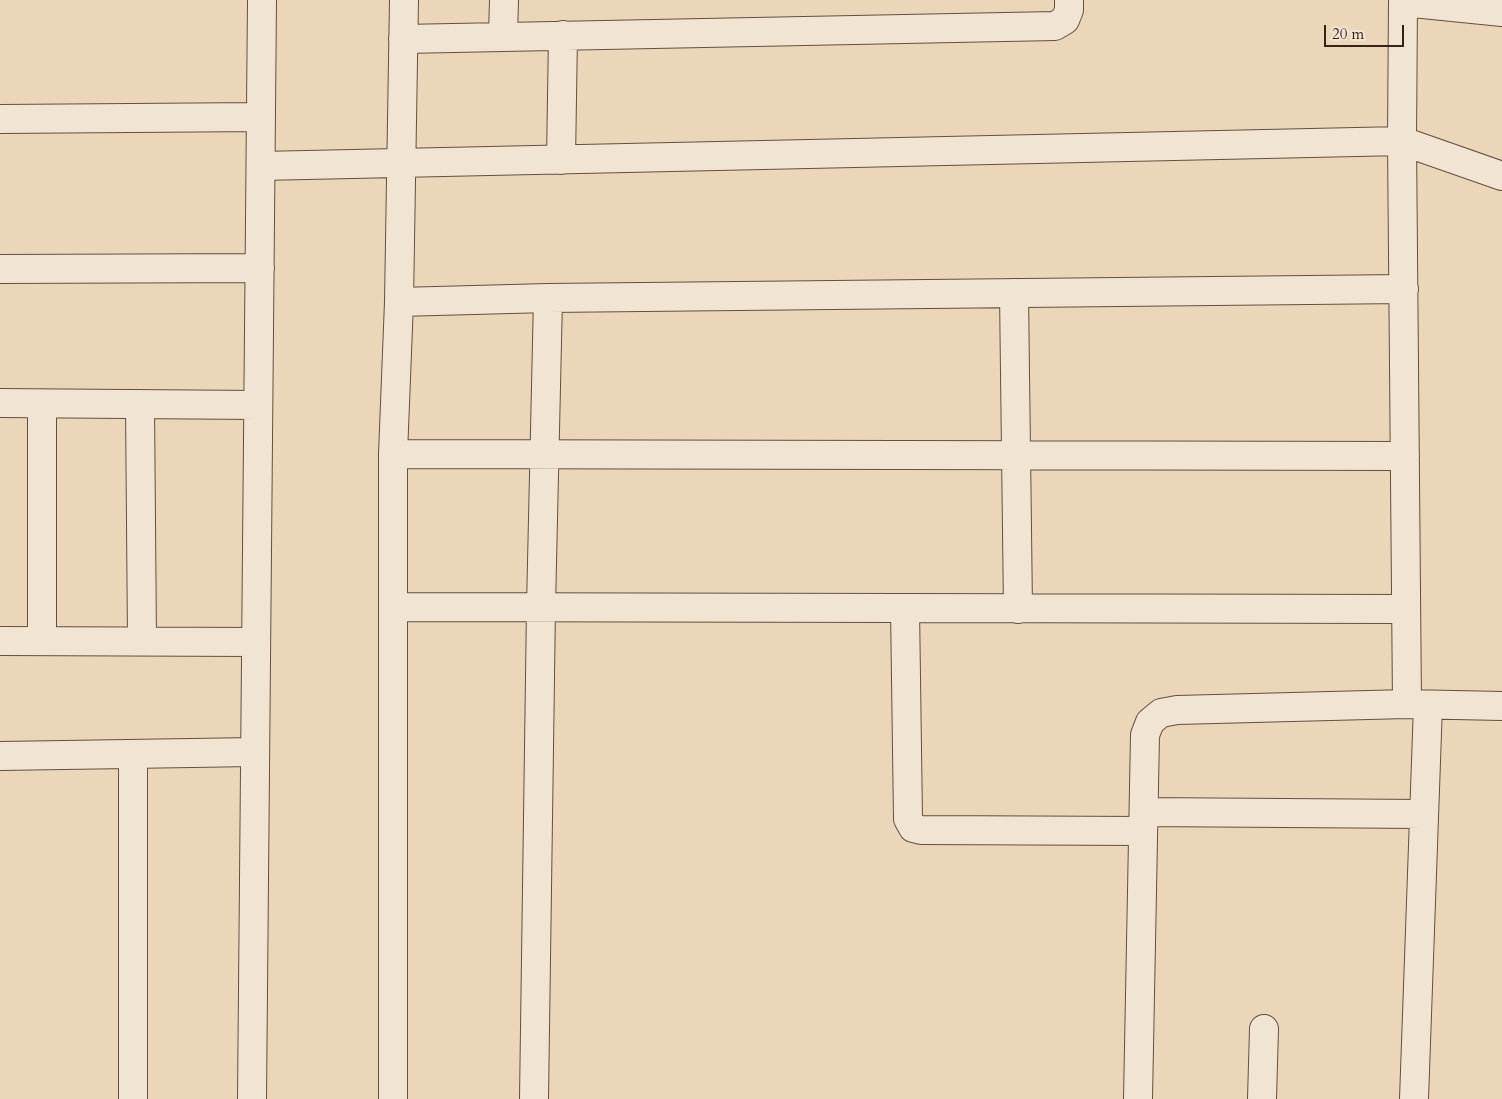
<!DOCTYPE html>
<html>
<head>
<meta charset="utf-8">
<style>
	body { margin:0 }
	#map { position:relative; width:1502px; height:1099px; overflow:hidden; background:#ebd6b9; font-family:Cardo,serif }
	canvas { display:block }
	.scale { position:absolute; left:1324px; top:25px; width:80px; height:22px; box-sizing:border-box; border:2px solid #372217; border-top:0; padding-left:6px; font-size:15px; line-height:18px; white-space:nowrap; color:#372217; -webkit-text-stroke:4px #f2e4d2; paint-order:stroke }
</style>
</head>
<body>
<div id="map">
<canvas width="1502" height="1099"></canvas>
<div class="scale">20 m</div>
</div>
<script>
const ctx = document.querySelector('canvas').getContext('2d');
ctx.lineJoin = 'round';
const shape = rows => new Path2D(rows.map(r => 'M' + r).join(''));
function trace(path, color, width, dash) { ctx.strokeStyle = color; ctx.lineWidth = width; ctx.lineCap = dash ? 'butt' : 'round'; ctx.setLineDash(dash || []); ctx.stroke(path); }
const street = shape([
	[1403,0,1402,141,1407,704],
	[1403,2,1502,12],
	[503,36,504,0],
	[403,39,1055,26,1065,20,1069,10,1069,0],
	[0,119,261,117],
	[561,160,563,35],
	[261,166,1402,141,1502,176],
	[0,269,260,268],
	[1014,293,1018,609],
	[399,302,548,298,1404,289],
	[0,403,258,405],
	[42,404,42,641],
	[140,404,142,641],
	[393,454,1405,456],
	[393,607,1406,609],
	[905,608,908,819,913,828,921,830,1143,831],
	[0,641,256,642],
	[0,756,255,752],
	[1144,812,1424,814],
	[133,1099,133,754],
	[252,1099,262,0],
	[393,1099,393,454,399,302,404,0],
	[534,1099,541,607,548,298],
	[1138,1099,1145,735,1150,722,1161,713,1177,710,1407,704,1502,706],
	[1262,1099,1264,1029],
	[1414,1099,1428,705]
]);
trace(street, '#644f40', 30);
trace(street, '#f2e4d2', 28);
</script>
</body>
</html>
